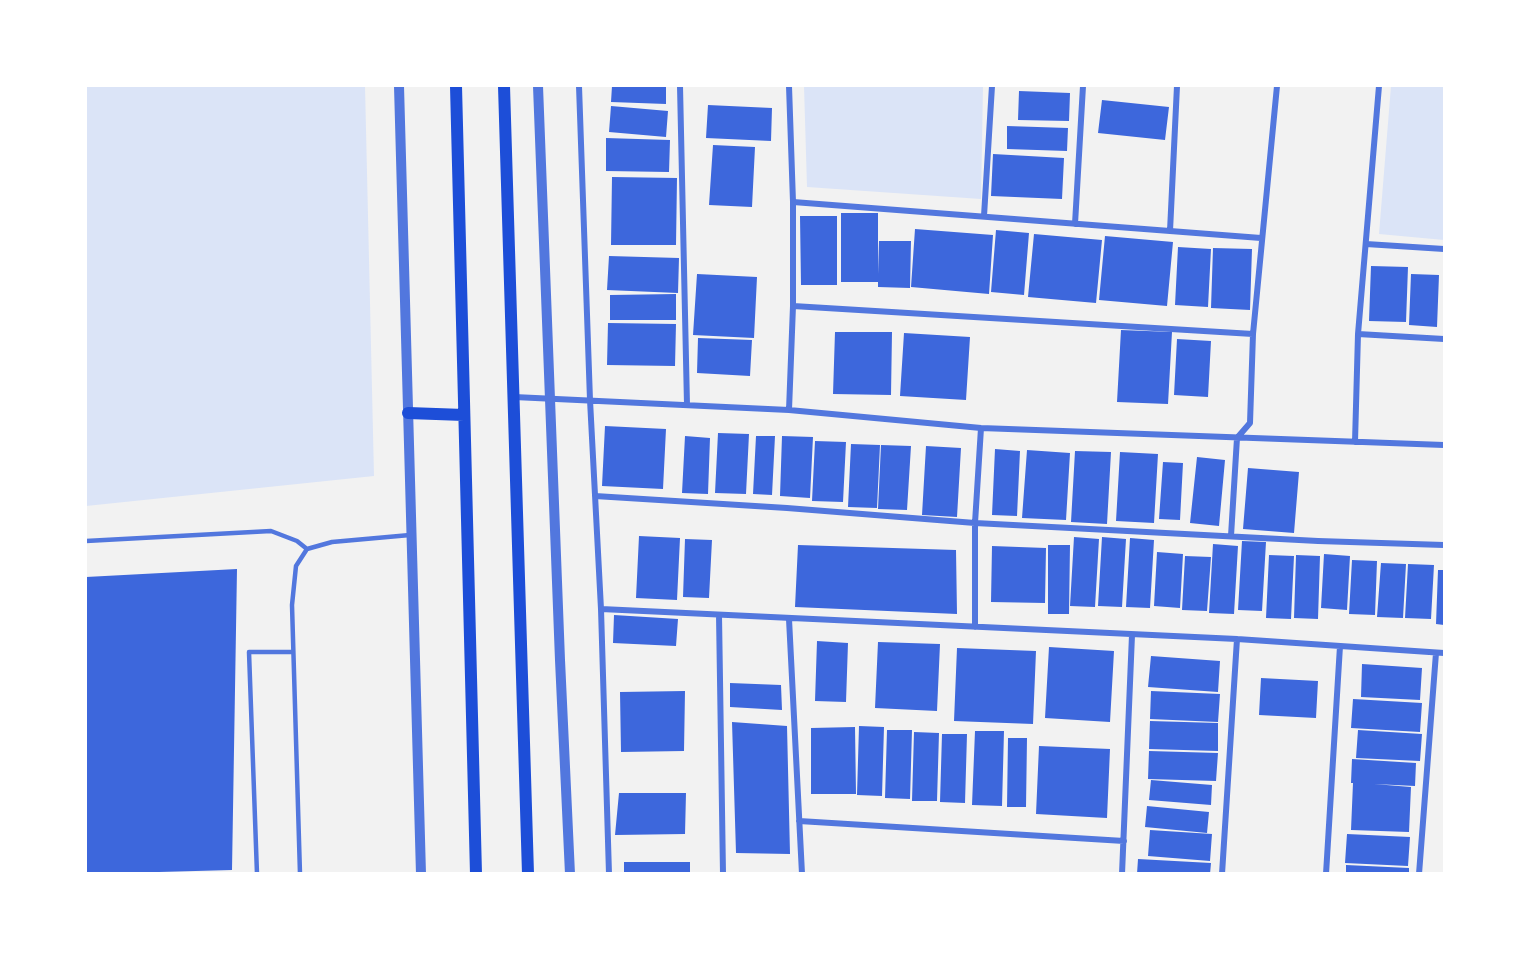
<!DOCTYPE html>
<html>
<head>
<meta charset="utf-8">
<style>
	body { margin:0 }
	#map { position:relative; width:1530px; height:959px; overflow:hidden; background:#f2f2f2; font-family:"Alegreya Sans",sans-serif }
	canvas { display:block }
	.frame { position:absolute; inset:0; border:87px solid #fff; pointer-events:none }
</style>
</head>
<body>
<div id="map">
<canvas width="1530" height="959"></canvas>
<div class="frame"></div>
</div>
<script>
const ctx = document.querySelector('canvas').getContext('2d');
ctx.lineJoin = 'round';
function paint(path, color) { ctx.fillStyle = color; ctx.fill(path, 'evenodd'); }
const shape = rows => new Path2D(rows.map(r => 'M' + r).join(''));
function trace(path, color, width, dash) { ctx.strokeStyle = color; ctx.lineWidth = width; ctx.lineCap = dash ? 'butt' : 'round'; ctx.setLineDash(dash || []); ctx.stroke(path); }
const green = shape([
	[86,86,365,86,374,476,86,506],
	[804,86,983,86,981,199,807,187],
	[1391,86,1444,86,1444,240,1379,234]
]);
const building = shape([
	[612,86,666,86,666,104,611,102],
	[1019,91,1070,93,1069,121,1018,120],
	[1102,100,1169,107,1165,140,1098,133],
	[708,105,772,108,771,141,706,138],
	[611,106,668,111,666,137,609,132],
	[1007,126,1068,128,1067,151,1007,149],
	[606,138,670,140,669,172,606,171],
	[713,145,755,147,752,207,709,205],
	[993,154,1064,158,1062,199,991,196],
	[612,177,677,178,676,245,611,245],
	[841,213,878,213,878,274,879,241,911,241,910,288,878,287,878,282,841,282],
	[800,216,837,216,837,285,801,285],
	[915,229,993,235,989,294,911,287],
	[996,230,1029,233,1024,295,991,292],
	[1034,234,1102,240,1096,303,1028,297],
	[1105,236,1173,242,1167,306,1099,300],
	[1178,247,1211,249,1208,307,1175,305],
	[1213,248,1252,249,1250,310,1211,308],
	[609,256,679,258,678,293,607,290],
	[1371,266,1408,267,1406,322,1369,321],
	[697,274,757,277,754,338,693,335],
	[1411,274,1439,275,1437,327,1409,325],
	[676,294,676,320,610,320,610,295],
	[608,323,676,324,675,366,607,365],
	[1121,330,1172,332,1168,404,1117,402],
	[835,332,892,332,891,395,833,394],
	[904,333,970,337,966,400,900,396],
	[698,338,752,340,750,376,697,373],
	[1177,339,1211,341,1208,397,1174,395],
	[605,426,666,429,663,489,602,486],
	[718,433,749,434,746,494,715,493],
	[685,436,710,438,708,494,682,493],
	[756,436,775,436,772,495,753,494],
	[782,436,813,437,810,498,780,496],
	[815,441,846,442,843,502,812,501],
	[851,444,880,445,877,508,848,507],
	[881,445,911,446,907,510,878,509],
	[926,446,961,448,957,517,922,515],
	[995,449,1020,451,1017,516,992,515],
	[1027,450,1070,453,1066,520,1022,518],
	[1075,451,1111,452,1107,524,1071,522],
	[1120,452,1158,454,1154,523,1116,521],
	[1197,457,1225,460,1219,526,1190,523],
	[1163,462,1183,463,1180,520,1159,519],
	[1248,468,1299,472,1294,533,1243,529],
	[639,536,680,538,677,600,636,598],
	[1074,537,1099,539,1095,607,1070,606],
	[1102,537,1126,539,1122,607,1098,606],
	[1130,538,1154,540,1150,608,1126,607],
	[685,539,712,540,709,598,683,597],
	[1242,541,1266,542,1262,611,1238,610],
	[1213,544,1238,546,1234,614,1209,613],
	[798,545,956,550,957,614,795,607],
	[1048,545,1070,545,1069,614,1048,614],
	[992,546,1046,548,1045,603,991,602],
	[1157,552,1183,554,1180,608,1154,606],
	[1324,554,1350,556,1347,610,1321,608],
	[1269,555,1294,556,1291,619,1266,618],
	[1296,555,1320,556,1318,619,1294,618],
	[1185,556,1211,557,1207,611,1182,610],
	[1352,560,1377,561,1375,615,1349,614],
	[1381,563,1406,564,1403,618,1377,617],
	[1408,564,1434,565,1431,619,1405,618],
	[237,569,232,870,86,874,86,577],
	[1438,570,1444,570,1444,625,1436,624],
	[614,615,678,619,676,646,613,643],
	[817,641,848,643,846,702,815,701],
	[878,642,940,644,937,711,875,708],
	[1049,647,1114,651,1110,722,1045,718],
	[957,648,1036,651,1033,724,954,721],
	[1151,656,1220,661,1218,692,1148,687],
	[1362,664,1422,668,1420,700,1361,697],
	[1261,678,1318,681,1316,718,1259,715],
	[730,683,781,685,782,710,730,707],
	[685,691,684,751,621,752,620,692],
	[1151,691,1220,694,1218,722,1150,719],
	[1353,699,1422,703,1420,732,1351,728],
	[1150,721,1218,723,1218,751,1149,749],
	[732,722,787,726,790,854,736,853],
	[859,726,884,727,882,796,857,795],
	[855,727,856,794,811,794,811,728],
	[887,730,912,730,910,799,885,798],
	[1358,730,1422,734,1420,761,1356,758],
	[975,731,1004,731,1002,806,972,805],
	[914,732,939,733,937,801,912,801],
	[942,734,967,734,965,803,940,802],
	[1008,738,1027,738,1026,807,1007,807],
	[1039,746,1110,749,1107,818,1036,814],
	[1149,751,1218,753,1216,781,1148,779],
	[1352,759,1416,763,1415,786,1374,784,1411,787,1409,832,1351,830,1353,783,1351,783],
	[1151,780,1212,785,1211,805,1149,800],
	[619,793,686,793,685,834,615,835],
	[1147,806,1209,812,1207,833,1145,827],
	[1150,830,1212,834,1210,861,1148,856],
	[1347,834,1410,837,1408,866,1345,863],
	[1138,859,1211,863,1210,874,1137,874],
	[624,862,690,862,690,874,624,874],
	[1346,865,1409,868,1409,874,1346,874]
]);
const service = shape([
	[86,541,271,531,297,541,307,549],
	[257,874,249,652,293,652],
	[300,874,292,605,296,566,307,549,332,542,410,535]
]);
const minor = shape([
	[579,86,590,400,601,609,609,874],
	[680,86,687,405],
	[789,86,793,202,793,306,789,410],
	[793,202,1261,238],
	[984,216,992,86],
	[1075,224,1083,86],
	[1170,231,1177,86],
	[1366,244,1444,249],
	[793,306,1253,334],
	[1358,334,1444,339],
	[514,397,789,410,981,428,1444,445],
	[1355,442,1358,334,1379,86],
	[595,496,787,508,975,523,1318,541,1444,545],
	[1231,536,1237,438,1250,423,1253,334,1277,86],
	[601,609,1237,639,1444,653],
	[719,615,723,874],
	[789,619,802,874],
	[975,627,975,523,981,428],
	[799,821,1124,841],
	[1122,874,1132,635],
	[1222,874,1237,639],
	[1326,874,1340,646],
	[1419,874,1436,653]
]);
const tertiary = shape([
	[399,86,421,874],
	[538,86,560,660,570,874]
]);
const secondary = shape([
	[456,86,476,874],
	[504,86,528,874],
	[408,413,464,415]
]);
paint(green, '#dbe4f7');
paint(building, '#3d67dc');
trace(service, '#5277de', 4.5);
trace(minor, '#5277de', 6);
trace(tertiary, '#5277de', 10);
trace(secondary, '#1d4ed8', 12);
</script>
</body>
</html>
